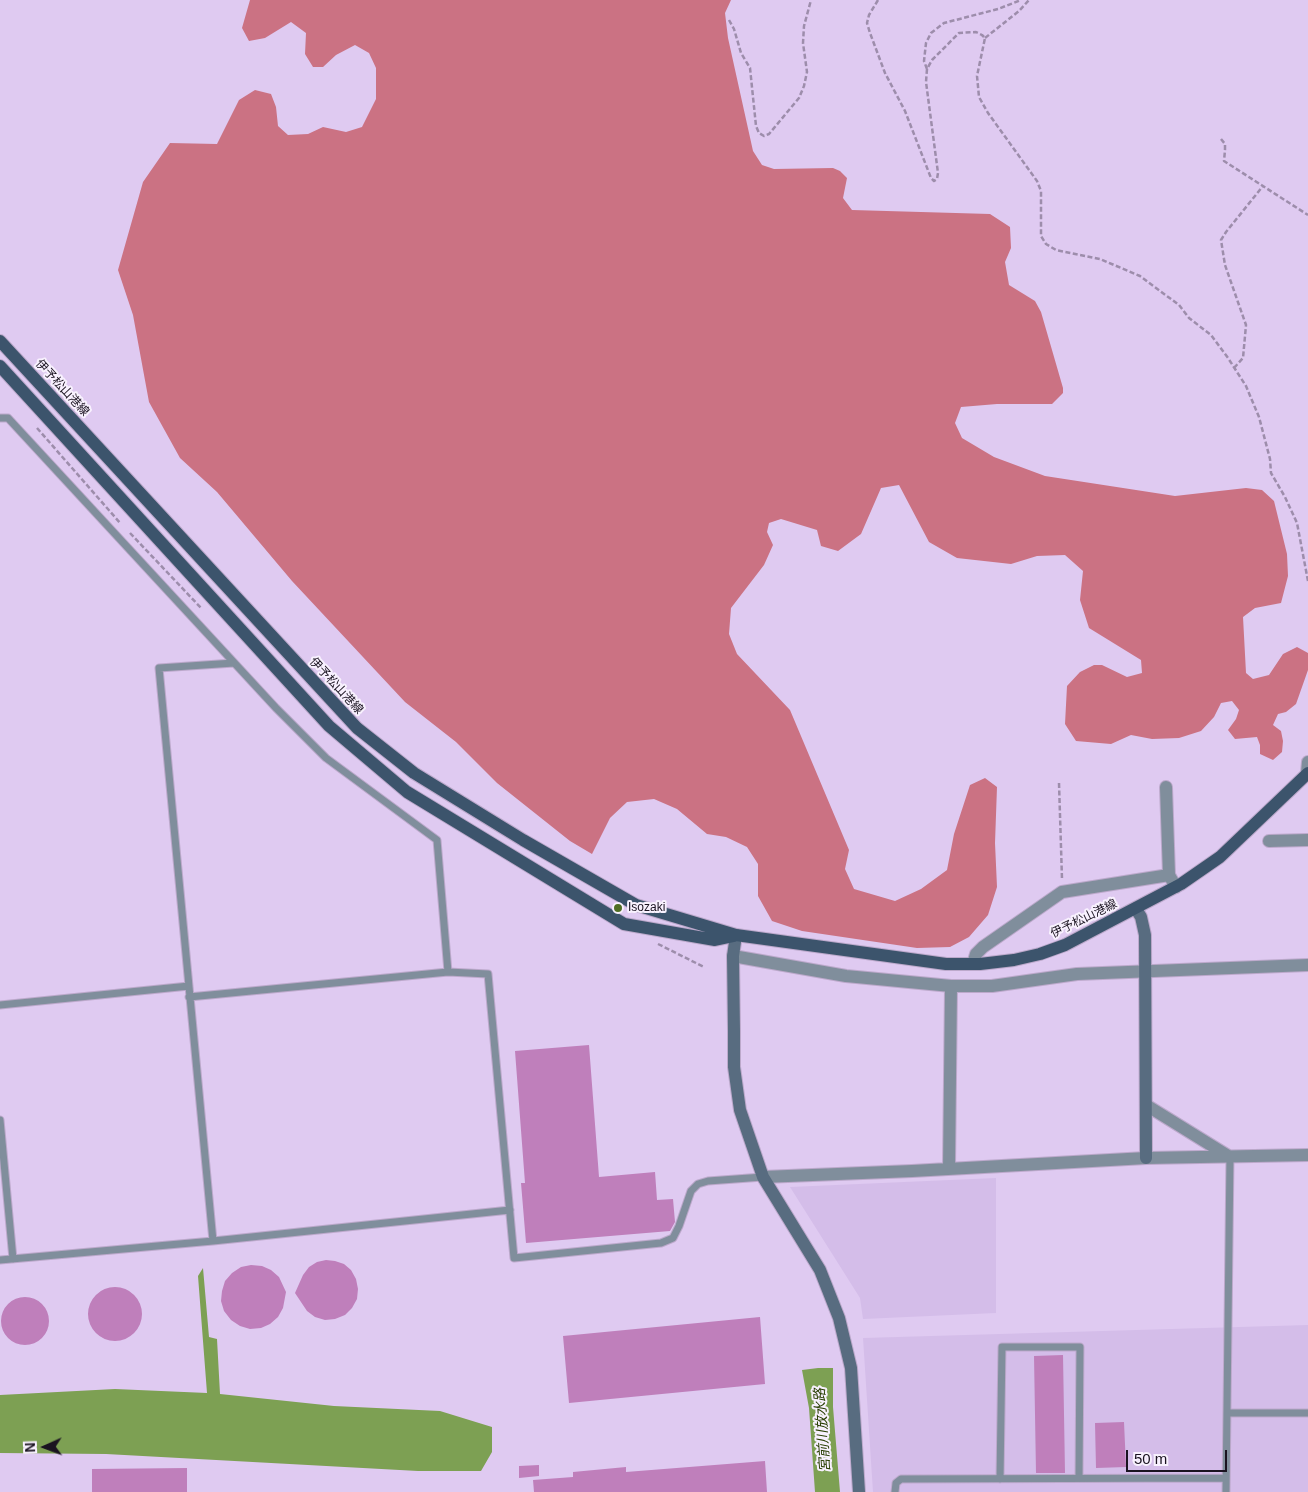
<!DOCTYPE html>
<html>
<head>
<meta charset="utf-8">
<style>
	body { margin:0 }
	#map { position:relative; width:1308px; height:1492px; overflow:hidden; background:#dfcaf1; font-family:Helvetica,sans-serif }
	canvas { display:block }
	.north { position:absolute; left:20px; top:1422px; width:50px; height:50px; -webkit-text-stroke:4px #f8f1fe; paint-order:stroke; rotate:268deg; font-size:14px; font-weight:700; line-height:20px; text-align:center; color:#1a1320 }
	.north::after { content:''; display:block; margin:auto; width:18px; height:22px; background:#1a1320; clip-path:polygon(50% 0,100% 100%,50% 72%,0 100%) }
	.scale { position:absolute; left:1126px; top:1450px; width:101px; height:22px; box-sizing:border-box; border:2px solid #1a1320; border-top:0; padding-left:6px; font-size:15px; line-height:18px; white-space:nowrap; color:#1a1320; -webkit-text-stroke:4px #f8f1fe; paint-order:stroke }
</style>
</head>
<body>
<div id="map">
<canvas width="1308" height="1492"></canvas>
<div class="north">N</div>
<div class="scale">50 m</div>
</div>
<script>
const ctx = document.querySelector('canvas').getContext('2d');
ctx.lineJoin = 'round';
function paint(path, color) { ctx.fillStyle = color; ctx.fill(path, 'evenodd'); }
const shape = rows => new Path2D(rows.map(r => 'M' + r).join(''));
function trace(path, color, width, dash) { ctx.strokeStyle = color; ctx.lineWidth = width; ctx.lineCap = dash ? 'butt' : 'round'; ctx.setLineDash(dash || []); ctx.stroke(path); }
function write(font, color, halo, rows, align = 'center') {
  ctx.font = font + ' Helvetica,"Noto Sans JP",sans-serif'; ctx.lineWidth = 4; ctx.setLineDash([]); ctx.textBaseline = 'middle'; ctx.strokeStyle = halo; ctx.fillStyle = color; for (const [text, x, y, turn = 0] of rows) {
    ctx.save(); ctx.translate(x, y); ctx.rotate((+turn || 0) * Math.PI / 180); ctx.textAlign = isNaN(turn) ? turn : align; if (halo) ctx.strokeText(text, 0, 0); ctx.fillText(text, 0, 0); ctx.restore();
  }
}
const built = shape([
	[996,1178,996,1313,863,1319,860,1298,790,1187],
	[1308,1325,1308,1492,873,1492,863,1338]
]);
const forest = shape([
	[250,0,731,0,725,13,728,38,753,151,762,165,774,169,833,168,840,171,847,178,843,198,852,210,990,214,1010,227,1011,248,1005,262,1009,285,1035,301,1041,312,1063,388,1063,393,1052,404,997,404,961,407,955,423,962,438,994,457,1045,476,1175,496,1246,488,1262,490,1274,501,1287,554,1288,576,1281,603,1255,608,1243,617,1246,673,1253,679,1269,675,1283,654,1297,647,1308,653,1308,670,1296,704,1286,712,1278,714,1273,725,1281,731,1283,741,1282,752,1273,760,1260,754,1260,745,1257,737,1235,739,1228,730,1236,719,1239,710,1232,701,1221,703,1214,717,1201,731,1179,738,1152,739,1131,735,1111,744,1076,741,1065,724,1067,686,1080,672,1094,665,1102,665,1127,677,1142,673,1141,660,1089,628,1080,600,1083,571,1065,555,1037,556,1011,564,957,558,929,542,899,485,881,488,861,534,838,551,821,546,817,530,781,519,769,523,767,532,773,545,764,565,731,608,729,634,737,654,790,710,849,850,845,869,854,889,895,901,921,889,947,870,954,834,970,785,985,778,997,787,995,843,997,887,988,915,969,937,950,947,917,948,802,931,772,921,758,896,758,864,747,847,726,837,707,834,677,809,654,799,627,802,610,818,592,854,570,841,497,783,456,742,405,702,292,581,217,492,180,458,149,402,133,315,118,270,143,182,170,143,217,144,239,100,255,90,271,94,276,107,278,126,288,135,308,134,323,127,346,132,362,127,376,99,376,68,369,53,355,45,336,55,323,67,313,67,305,54,306,33,291,22,265,38,249,41,242,28]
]);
const water = shape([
	[203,1268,209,1337,217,1339,220,1394,334,1406,440,1411,492,1427,492,1452,481,1471,418,1471,106,1454,0,1453,0,1395,115,1389,207,1393,198,1276],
	[818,1368,833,1368,833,1407,840,1492,815,1492,809,1408,802,1370]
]);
const building = shape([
	[589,1045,599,1177,655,1172,657,1200,673,1199,675,1222,670,1231,526,1243,521,1183,525,1183,515,1051],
	[326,1260,335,1261,344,1264,351,1270,356,1279,358,1289,357,1299,352,1308,345,1315,335,1319,325,1320,315,1317,307,1311,295,1293,303,1275,309,1267,317,1262],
	[251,1265,262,1266,271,1270,279,1277,286,1292,283,1308,278,1317,270,1324,261,1328,250,1329,240,1326,231,1320,224,1311,221,1301,222,1291,225,1281,232,1273,241,1267],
	'88 1314a27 27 0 1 1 54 0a27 27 0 1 1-54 0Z',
	'1 1321a24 24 0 1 1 48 0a24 24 0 1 1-48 0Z',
	[760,1317,765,1384,569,1403,563,1336],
	[1063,1355,1065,1473,1036,1473,1034,1356],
	[1124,1422,1126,1467,1096,1468,1095,1423],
	[765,1461,767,1492,534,1492,533,1480,573,1477,573,1472,626,1467,626,1472],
	[539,1465,539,1476,519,1478,519,1466],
	[187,1468,187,1492,92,1492,92,1469]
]);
const path = shape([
	[878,0,869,15,867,23,870,33,885,73,905,111,931,178,934,181,937,179,938,173,926,82,927,69,932,60,959,33,976,32,982,35,985,38,977,76,979,97,988,113,1037,181,1041,191,1041,236,1046,244,1056,250,1100,259,1140,276,1179,305,1189,318,1211,335,1228,358,1246,386,1259,417,1270,459,1271,473,1285,497,1297,523,1308,581],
	[729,20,734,29,741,53,750,68,756,126,759,133,764,136,769,134,799,98,804,86,807,72,803,43,804,26,811,0],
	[985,38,1019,11,1029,0],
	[927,69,924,61,926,43,931,33,944,23,998,9,1021,0],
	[1221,139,1225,144,1225,150,1224,161,1308,215],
	[1234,368,1243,358,1246,325,1225,265,1221,240,1226,232,1263,186],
	[37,428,121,524],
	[130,533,202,609],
	[1059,783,1062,879],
	[658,944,704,967]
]);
const lane = shape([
	[0,418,8,418,276,708,326,758,437,840,448,972],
	[189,997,448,972,488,974,514,1258,661,1243,673,1238,679,1226,691,1191,698,1184,708,1181,763,1177],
	[0,1005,189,986],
	[0,1120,13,1259],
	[213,1241,159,668,234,663],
	[0,1260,213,1241,510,1210],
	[1227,1413,1308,1413],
	[1000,1479,1002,1347,1080,1347,1079,1478],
	[895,1492,896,1483,901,1479,1226,1478],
	[1226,1492,1230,1157]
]);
const street = shape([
	[1307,773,1308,762],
	[1166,787,1169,875],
	[1269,841,1308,840],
	[733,956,846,976,951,986,992,986,1077,974,1308,965],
	[973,964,976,954,983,947,1062,892,1169,875,1176,887],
	[1146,1105,1230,1157],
	[949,1169,951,986],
	[763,1177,912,1171,1146,1158,1308,1155]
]);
const secondary = shape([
	[1136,909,1141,917,1145,935,1146,1158],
	[736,935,733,956,734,1031,734,1067,740,1110,763,1177,820,1270,839,1318,851,1368,859,1492]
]);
const primary = shape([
	[0,341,357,728,414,773,523,840,636,905,736,935,946,964,980,964,1014,960,1040,954,1065,945,1181,884,1220,857,1308,773],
	[0,366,329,726,407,792,624,924,715,940,734,936]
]);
const markers = [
	[618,908,5,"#506e24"]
];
const streetNames = [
	["伊予松山港線",62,388,47],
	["伊予松山港線",336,686,47],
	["伊予松山港線",1084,919,-26]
];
const poiNames = [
	["Isozaki",628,908]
];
const waterNames = [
	["宮前川放水路",823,1430,-94]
];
paint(built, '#d4bde9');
paint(forest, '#cb7283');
paint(water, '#7da053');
paint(building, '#bf7fbb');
trace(lane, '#bca9cb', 9);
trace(street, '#bca9cb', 14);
trace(secondary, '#bca9cb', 14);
trace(primary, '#bca9cb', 14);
trace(path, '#9d8dab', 2.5, [5, 2.5]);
trace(lane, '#808e9c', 7);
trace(street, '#808e9c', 12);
trace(secondary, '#586c80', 12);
trace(primary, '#3c546c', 12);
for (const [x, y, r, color] of markers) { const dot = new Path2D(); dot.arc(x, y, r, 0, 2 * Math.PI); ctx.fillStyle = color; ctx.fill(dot); trace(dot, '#f8f1fe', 2); }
write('12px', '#1a1320', '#f8f1fe', streetNames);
write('12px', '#1a1320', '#f8f1fe', poiNames, 'left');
write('italic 14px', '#273d01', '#f8f1fe', waterNames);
</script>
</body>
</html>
